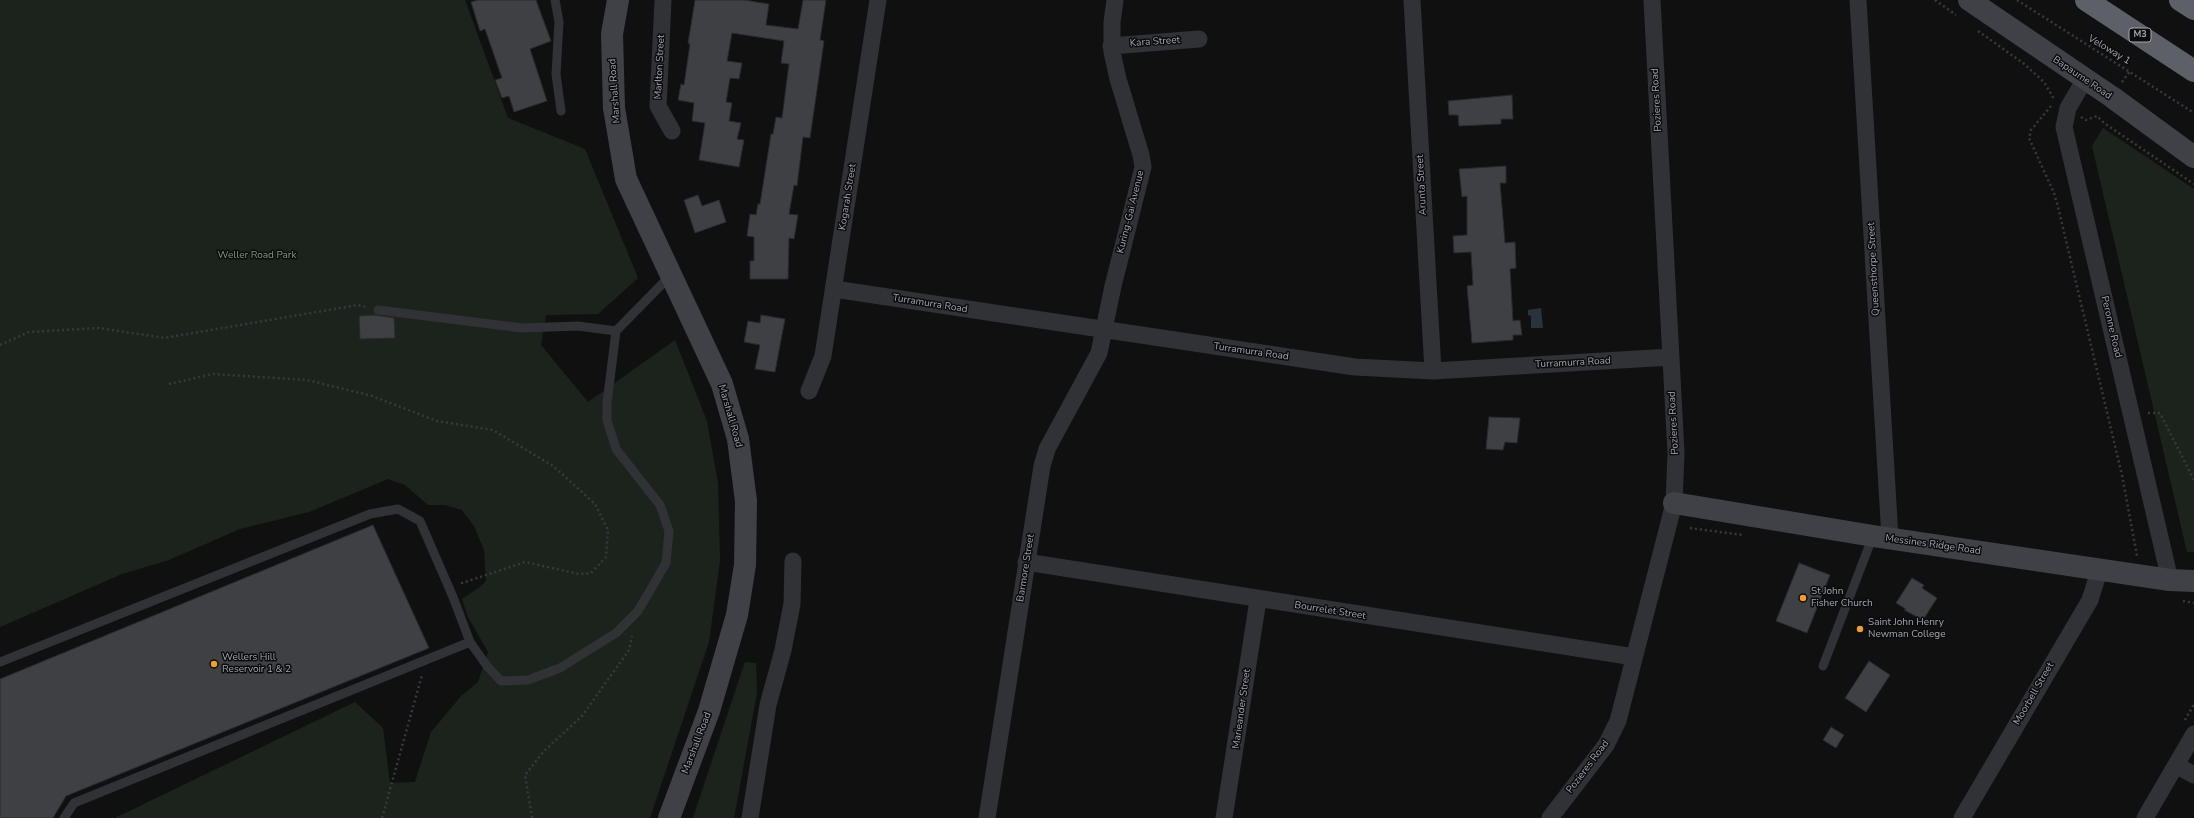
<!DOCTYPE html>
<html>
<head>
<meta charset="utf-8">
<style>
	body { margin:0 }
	canvas { display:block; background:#101011 }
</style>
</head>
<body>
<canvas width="2194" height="818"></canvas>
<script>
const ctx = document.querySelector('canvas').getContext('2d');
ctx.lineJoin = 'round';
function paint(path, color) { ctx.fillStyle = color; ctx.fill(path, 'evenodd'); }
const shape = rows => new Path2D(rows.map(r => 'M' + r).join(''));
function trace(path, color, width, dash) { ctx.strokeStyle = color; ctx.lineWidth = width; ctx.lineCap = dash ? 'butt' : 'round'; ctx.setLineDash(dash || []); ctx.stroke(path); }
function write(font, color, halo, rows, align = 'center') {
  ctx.font = font + ' "Nunito Sans",sans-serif'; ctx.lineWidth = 3; ctx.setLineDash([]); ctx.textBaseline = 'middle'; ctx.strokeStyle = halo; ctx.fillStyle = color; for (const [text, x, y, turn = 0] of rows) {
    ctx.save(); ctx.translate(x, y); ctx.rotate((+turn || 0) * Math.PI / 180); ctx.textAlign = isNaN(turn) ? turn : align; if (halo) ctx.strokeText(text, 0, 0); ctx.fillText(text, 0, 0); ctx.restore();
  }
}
const green = shape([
	[0,0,465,0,508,118,585,149,638,278,598,314,546,315,541,345,588,402,675,340,707,421,718,483,720,560,709,642,650,818,115,818,355,702,383,728,390,783,415,782,431,732,462,695,478,682,488,652,468,617,462,599,480,587,486,581,484,550,474,526,462,510,445,505,428,505,405,485,388,479,309,512,240,529,169,560,122,574,0,627],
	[2103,128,2194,189,2194,552,2187,552,2092,146],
	[745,662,756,663,757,693,734,818,693,818]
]);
const water = shape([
	[1541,308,1543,328,1531,328,1531,316,1528,315,1528,310]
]);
const building = shape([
	[478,0,536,0,551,41,530,49,547,101,514,112,509,96,502,98,495,80,502,78,485,29,480,31,471,2,478,0],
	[695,0,744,0,769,4,766,25,798,29,803,0,826,0,820,40,824,41,810,138,803,137,797,186,794,185,789,214,798,215,794,239,789,238,788,279,750,279,750,261,754,261,754,237,747,236,750,214,756,215,758,204,760,204,771,134,773,134,776,117,782,118,789,64,781,63,784,41,732,33,727,61,742,63,739,79,730,78,726,102,732,103,729,121,741,123,737,139,744,140,739,167,699,160,705,123,692,121,694,103,678,100,681,84,684,85,690,44,688,43,695,0],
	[1512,95,1513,119,1501,119,1501,124,1459,126,1458,115,1449,115,1448,101,1512,95],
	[1506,166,1506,183,1500,183,1505,243,1515,242,1516,268,1510,269,1513,321,1520,320,1522,335,1513,335,1513,340,1472,343,1467,286,1473,285,1471,252,1454,253,1453,236,1467,235,1467,196,1462,197,1459,169,1506,166],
	[698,195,702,206,719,200,726,222,695,233,684,200,698,195],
	[375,315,394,318,395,338,360,339,359,316,375,315],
	[761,315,785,319,775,372,755,369,760,345,744,342,748,321,760,323,761,315],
	[1489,417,1520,418,1517,443,1505,442,1503,450,1486,449,1489,417],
	[373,525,429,648,66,796,53,818,0,818,0,679,373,525],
	[1799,563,1830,575,1807,633,1776,621,1799,563],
	[1912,578,1924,585,1922,588,1937,598,1923,620,1904,610,1906,609,1896,603,1912,578],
	[1869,661,1890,675,1866,712,1845,698,1869,661],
	[1831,727,1844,735,1836,748,1823,740,1831,727]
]);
const path = shape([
	[1935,0,1956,15],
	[2017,0,2194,113],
	[1978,31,2023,63,2044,82,2054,99],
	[2122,82,2130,71],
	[2051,106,2031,130,2029,138,2054,193,2058,207,2122,475,2137,556],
	[2081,117,2086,120,2097,116,2104,123,2194,184],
	[0,345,29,332,99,328,164,338,358,305,366,307],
	[169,384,213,374,307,380,372,396,437,421,493,430,553,466,572,483,595,504,608,530,606,557,591,573,579,574,525,562,459,584],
	[2148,413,2160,413,2194,480],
	[1690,528,1743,535],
	[2183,601,2194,603],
	[2185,720,2194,704],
	[382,818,422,675],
	[532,818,525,775,544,751,582,716,629,650,632,636]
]);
const lane = shape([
	[555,0,559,22,556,74,561,111],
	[378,310,522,328,578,326,616,331],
	[0,662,370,514,398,509,420,521,453,597,470,642,487,666,501,681,528,680,560,668,616,633,638,611,666,563,669,531,660,505,616,449,607,420,607,403,616,331,670,276],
	[1823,666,1873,536],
	[64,818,74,803,470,642]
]);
const street = shape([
	[663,0,658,106,672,131],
	[1412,0,1433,371],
	[1858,0,1890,538],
	[1111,46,1199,39],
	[2085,79,2068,108,2064,127,2170,580],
	[834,289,1355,367,1433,371,1671,357],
	[809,391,823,356,878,0],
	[1026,562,1634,657],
	[2176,765,2194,775],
	[750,818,768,705,783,650,792,604,793,561],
	[987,818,1042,466,1047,449,1099,353,1113,286,1143,167,1141,155,1118,79,1112,52,1112,22,1115,0],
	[1224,818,1258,600],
	[1550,818,1606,745,1618,721,1674,503,1676,453,1652,0],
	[1962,818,2090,600,2100,568],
	[2145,818,2194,734]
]);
const secondary = shape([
	[618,0,612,34,614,108,626,179,722,384,738,439,746,501,745,565,737,615,709,711,669,818],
	[1969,0,2112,97,2194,157],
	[1674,503,1873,536,2170,580,2194,581]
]);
const highway = shape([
	[2086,0,2194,71],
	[2180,0,2194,9]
]);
const markers = [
	[1803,598,4,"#ef9f2a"],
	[1860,629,4,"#ef9f2a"],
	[214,664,4,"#ef9f2a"]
];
const shields = [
	[2140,35,22]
];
const shieldNames = [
	["M3",2140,35]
];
const streetNames = [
	["Kara Street",1155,42,-4],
	["Veloway 1",2109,50,31],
	["Marlton Street",660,67,-87],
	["Bapaume Road",2082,78,34],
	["Marshall Road",615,91,-94],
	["Pozieres Road",1657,100,-93],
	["Arunta Street",1422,185,-93],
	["Kogarah Street",848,197,-81],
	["Kuring-Gai Avenue",1131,212,-76],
	["Queensthorpe Street",1874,269,-93],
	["Turramurra Road",930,304,9],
	["Peronne Road",2111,327,77],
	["Turramurra Road",1251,352,8],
	["Turramurra Road",1573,363,-3],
	["Marshall Road",730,416,74],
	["Pozieres Road",1674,423,-93],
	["Messines Ridge Road",1933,545,8],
	["Barmore Street",1026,568,-81],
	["Bourrelet Street",1330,611,9],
	["Moorbell Street",2034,694,-60],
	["Marieander Street",1242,709,-82],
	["Marshall Road",697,743,-69],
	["Pozieres Road",1588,767,-53]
];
const parkNames = [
	["Weller Road Park",257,256]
];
const poiNames = [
	["St John",1811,592],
	["Fisher Church",1811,604],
	["Saint John Henry",1868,623],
	["Newman College",1868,635],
	["Wellers Hill",222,658],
	["Reservoir 1 & 2",222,670]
];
paint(green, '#1c231c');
paint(water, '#293339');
paint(building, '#3f4044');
trace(building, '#2a2a2d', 1);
trace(path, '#37393d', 2.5, [2, 3]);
trace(lane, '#313236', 9);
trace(street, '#313236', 17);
trace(secondary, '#3f4146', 22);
trace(highway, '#5d6067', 22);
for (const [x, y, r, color] of markers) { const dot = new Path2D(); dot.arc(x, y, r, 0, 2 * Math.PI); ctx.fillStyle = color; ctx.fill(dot); trace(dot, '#0b0b0c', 1.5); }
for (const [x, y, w] of shields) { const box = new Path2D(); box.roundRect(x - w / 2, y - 7, w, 14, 3); ctx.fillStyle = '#0b0b0c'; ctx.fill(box); trace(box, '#a1a7b2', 1); }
write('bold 9px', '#a1a7b2', null, shieldNames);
write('10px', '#a1a7b2', '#0b0b0c', streetNames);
write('10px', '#789d78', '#0b0b0c', parkNames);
write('10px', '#a1a7b2', '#0b0b0c', poiNames, 'left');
</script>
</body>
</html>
